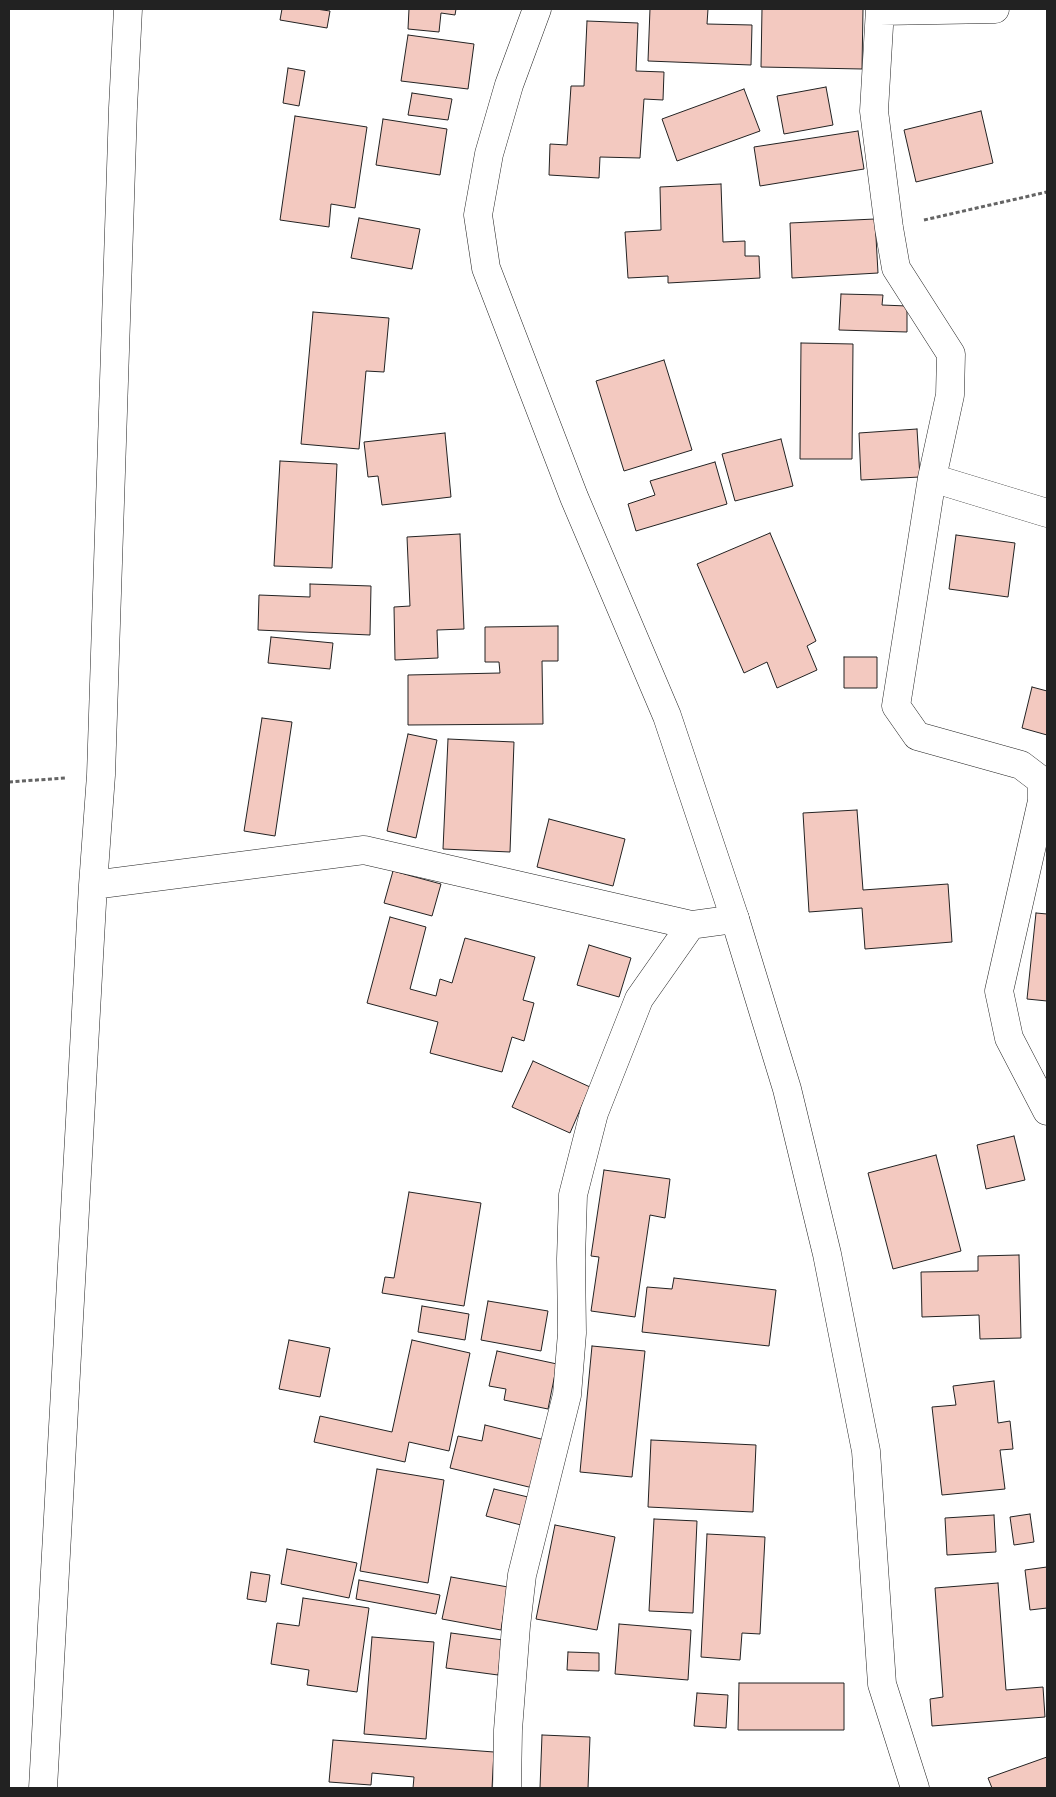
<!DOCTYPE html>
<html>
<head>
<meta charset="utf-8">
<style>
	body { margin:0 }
	#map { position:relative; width:1056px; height:1797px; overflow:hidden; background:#fff; font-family:"Nunito Sans",sans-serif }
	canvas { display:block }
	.frame { position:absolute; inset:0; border:10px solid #222; pointer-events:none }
</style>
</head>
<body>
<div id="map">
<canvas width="1056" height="1797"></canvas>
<div class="frame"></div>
</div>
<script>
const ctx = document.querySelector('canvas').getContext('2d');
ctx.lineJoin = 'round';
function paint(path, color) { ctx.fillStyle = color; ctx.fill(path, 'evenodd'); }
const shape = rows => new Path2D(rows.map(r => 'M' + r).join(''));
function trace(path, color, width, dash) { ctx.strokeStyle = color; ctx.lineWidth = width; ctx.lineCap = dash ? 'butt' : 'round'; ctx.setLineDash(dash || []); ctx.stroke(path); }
const building = shape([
	[282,9,316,9,330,11,327,28,280,20,282,9],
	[409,9,456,9,455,15,441,13,439,32,408,29,409,9],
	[650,9,708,9,707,24,752,25,751,65,648,61,650,9],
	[762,9,863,9,862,69,761,67,762,9],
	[587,21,638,23,636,71,664,72,663,100,644,99,640,158,600,157,599,178,549,175,550,144,567,145,571,86,584,86,587,21],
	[408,35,474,44,468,89,401,81,408,35],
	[288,68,305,71,299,106,283,103,288,68],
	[826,87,833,125,784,134,777,96,826,87],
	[744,89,760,131,677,161,662,119,744,89],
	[412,93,452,99,448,120,408,115,412,93],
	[981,111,993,163,916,182,904,130,981,111],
	[295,116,367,127,355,208,331,204,329,227,280,220,295,116],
	[383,119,447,129,440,175,376,165,383,119],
	[858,131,864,169,760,186,754,147,858,131],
	[721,184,723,242,745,241,745,256,759,256,760,278,668,283,668,276,628,278,625,232,661,230,660,187,721,184],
	[359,218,420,229,412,269,351,258,359,218],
	[875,219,878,273,792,278,790,223,875,219],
	[841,294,883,295,882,305,907,306,907,332,839,330,841,294],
	[313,312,389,318,384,372,366,371,359,449,301,444,313,312],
	[801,343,853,344,852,459,800,459,801,343],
	[664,360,692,450,624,471,596,381,664,360],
	[917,429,920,477,861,480,859,433,917,429],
	[445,433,451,497,382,505,378,476,368,477,364,442,445,433],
	[781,439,793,486,735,501,722,454,781,439],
	[280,461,337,464,332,568,274,566,280,461],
	[715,462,727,504,636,531,628,504,655,495,650,481,715,462],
	[770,533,816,641,807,646,817,670,777,688,767,662,744,673,697,564,770,533],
	[460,534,464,629,437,630,438,658,395,660,394,607,410,606,407,537,460,534],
	[956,535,1015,543,1008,597,949,589,956,535],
	[310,584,371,586,370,635,258,630,259,595,310,597,310,584],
	[558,626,558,661,542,661,543,724,408,725,408,675,500,673,499,662,485,662,485,627,558,626],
	[271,637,333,643,330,669,268,663,271,637],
	[844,657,877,657,877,688,844,688,844,657],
	[1032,687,1047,691,1047,735,1022,728,1032,687],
	[262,718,292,722,275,836,244,831,262,718],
	[408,734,437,740,416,838,387,831,408,734],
	[448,739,514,742,510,852,443,849,448,739],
	[857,810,863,890,948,884,952,942,865,949,862,908,809,912,803,813,857,810],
	[549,819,625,839,613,886,537,867,549,819],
	[393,871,441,884,432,916,384,903,393,871],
	[1036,913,1047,914,1047,1001,1027,999,1036,913],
	[390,917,426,927,410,989,436,996,440,979,452,983,465,938,535,957,523,1000,534,1003,524,1041,512,1037,502,1072,430,1053,438,1022,367,1003,390,917],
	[589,945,631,958,619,997,577,985,589,945],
	[533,1061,590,1087,570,1133,512,1107,533,1061],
	[1014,1136,1025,1180,986,1189,977,1145,1014,1136],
	[936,1155,961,1251,893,1269,868,1173,936,1155],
	[604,1170,670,1179,665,1218,650,1215,635,1317,591,1311,599,1257,591,1256,604,1170],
	[409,1192,481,1203,464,1306,382,1293,385,1277,394,1278,409,1192],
	[1019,1255,1021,1338,980,1339,979,1315,922,1317,921,1272,978,1271,978,1256,1019,1255],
	[674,1278,776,1290,769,1346,642,1332,647,1287,672,1289,674,1278],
	[488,1301,548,1311,541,1351,481,1340,488,1301],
	[422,1306,469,1314,465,1340,418,1332,422,1306],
	[289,1340,330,1348,320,1397,279,1389,289,1340],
	[412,1340,470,1353,449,1451,409,1442,405,1462,314,1442,320,1416,392,1432,412,1340],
	[592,1346,645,1351,632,1477,580,1472,592,1346],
	[497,1351,557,1364,548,1409,504,1400,506,1389,489,1386,497,1351],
	[994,1381,998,1423,1010,1421,1013,1449,1000,1450,1005,1489,942,1495,932,1407,956,1405,953,1386,994,1381],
	[485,1425,545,1440,533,1488,450,1468,458,1436,482,1441,485,1425],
	[651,1440,756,1445,753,1512,648,1507,651,1440],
	[377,1469,444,1480,428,1583,360,1571,377,1469],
	[494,1489,528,1497,521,1525,486,1516,494,1489],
	[1030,1514,1034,1542,1014,1545,1010,1517,1030,1514],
	[994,1515,996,1552,947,1555,945,1518,994,1515],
	[654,1519,697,1521,693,1613,649,1611,654,1519],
	[555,1525,615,1537,597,1630,536,1619,555,1525],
	[707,1534,765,1537,760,1634,742,1633,740,1660,701,1657,707,1534],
	[287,1549,357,1563,349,1598,281,1584,287,1549],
	[1047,1567,1047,1608,1030,1610,1025,1570,1047,1567],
	[251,1572,270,1575,266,1602,247,1599,251,1572],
	[451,1577,508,1587,501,1630,442,1619,451,1577],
	[359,1580,440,1595,436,1614,356,1599,359,1580],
	[998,1583,1006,1690,1043,1687,1045,1717,932,1726,930,1699,943,1697,935,1588,998,1583],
	[303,1598,369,1608,357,1692,307,1685,309,1670,271,1664,277,1623,299,1626,303,1598],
	[619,1624,691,1630,688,1680,615,1674,619,1624],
	[451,1633,503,1640,498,1675,446,1668,451,1633],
	[372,1637,434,1642,426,1739,364,1734,372,1637],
	[568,1652,599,1653,599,1671,567,1670,568,1652],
	[739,1683,844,1683,844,1730,738,1730,739,1683],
	[697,1693,728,1695,726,1728,694,1726,697,1693],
	[542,1735,590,1737,588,1788,540,1788,542,1735],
	[333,1740,494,1752,492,1788,413,1788,414,1777,372,1773,371,1785,329,1782,333,1740],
	[1047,1757,1047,1788,992,1788,988,1778,1047,1757]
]);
const path = shape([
	[924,220,1047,192],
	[9,782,65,778]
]);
const minor = shape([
	[880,9,874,111,889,228,896,268,951,354,950,395,932,478,896,706,917,736,1021,765,1042,781,1042,801,999,991,1009,1038,1047,1111],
	[880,11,995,9],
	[932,478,1047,513],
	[93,885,364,850,691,925,735,919],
	[43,1788,93,885,101,775,123,108,128,9],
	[507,1788,508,1730,516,1626,522,1575,567,1395,572,1333,571,1259,573,1195,594,1113,639,999,691,925]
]);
const tertiary = shape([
	[537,9,509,85,489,154,478,215,486,268,574,497,667,716,735,919,787,1089,827,1254,866,1451,882,1684,915,1788]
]);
paint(building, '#f3c9c0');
trace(building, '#222', 1);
trace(minor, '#222', 29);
trace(tertiary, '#222', 29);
trace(path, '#646464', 3, [4, 2.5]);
trace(minor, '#fff', 28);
trace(tertiary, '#fff', 28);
</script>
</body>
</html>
